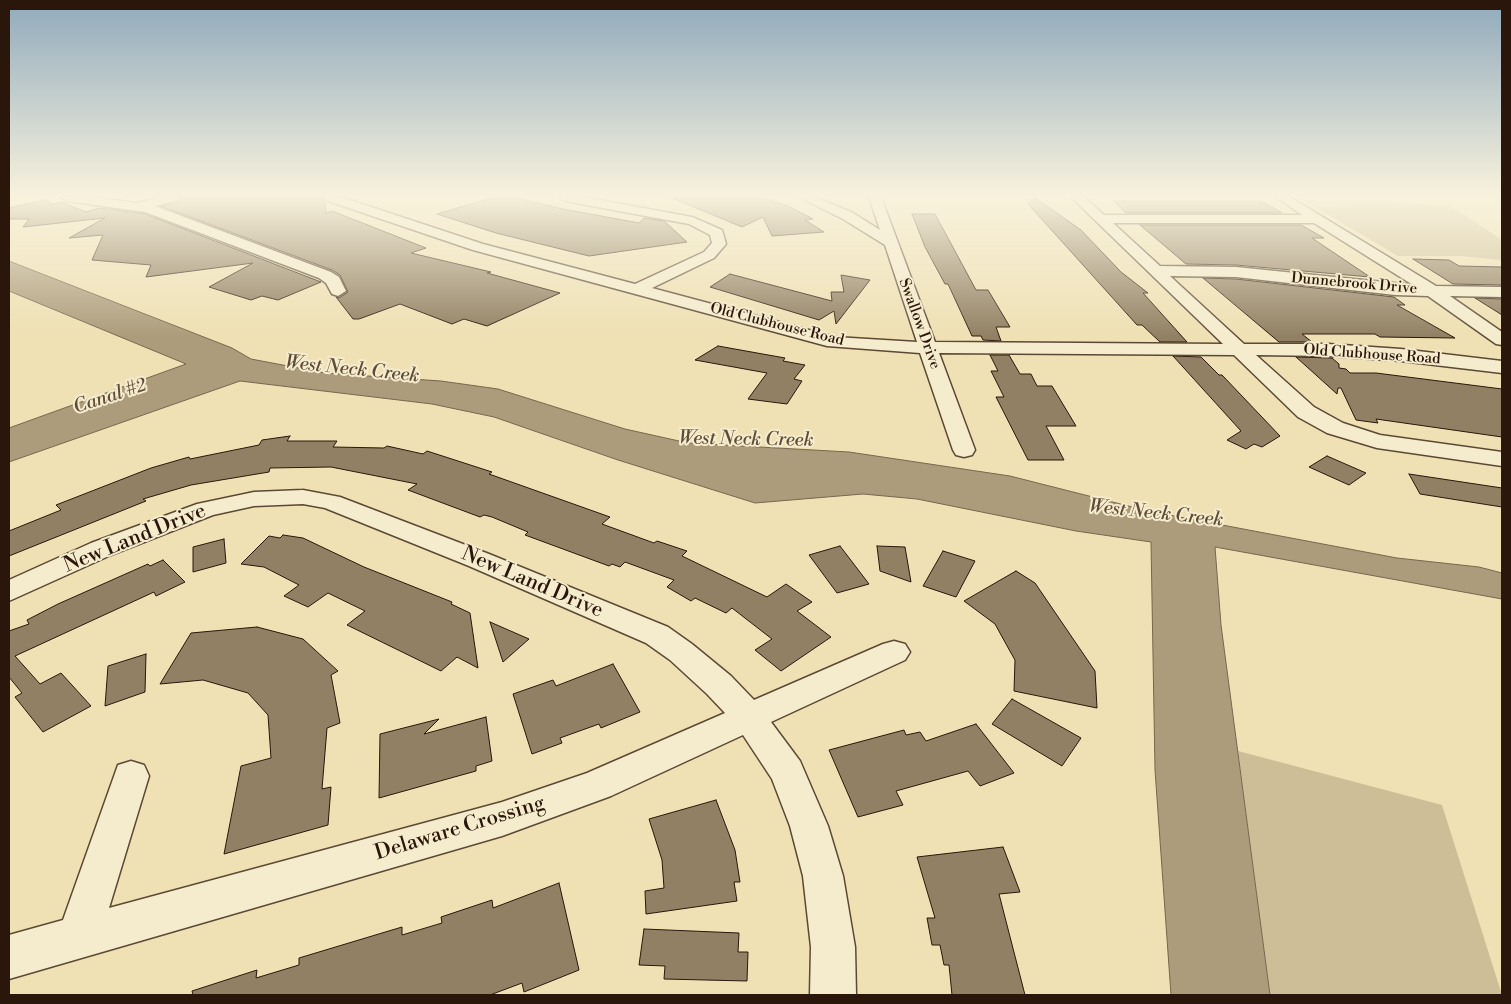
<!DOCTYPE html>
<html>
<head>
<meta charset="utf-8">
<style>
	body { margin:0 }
	#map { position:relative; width:1511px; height:1004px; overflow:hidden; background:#efe1b4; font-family:"Libre Bodoni",serif }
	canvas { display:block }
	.frame { position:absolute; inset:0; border:10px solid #2b160b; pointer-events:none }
</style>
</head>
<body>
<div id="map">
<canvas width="1511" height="1004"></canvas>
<div class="frame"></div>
</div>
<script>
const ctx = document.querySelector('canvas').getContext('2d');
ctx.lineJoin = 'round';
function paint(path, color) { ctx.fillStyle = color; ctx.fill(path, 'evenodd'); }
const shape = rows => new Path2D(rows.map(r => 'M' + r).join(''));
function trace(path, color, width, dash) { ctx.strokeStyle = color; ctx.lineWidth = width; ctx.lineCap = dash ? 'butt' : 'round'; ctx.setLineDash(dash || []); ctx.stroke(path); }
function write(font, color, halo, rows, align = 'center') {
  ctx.font = font + ' "Libre Bodoni",serif'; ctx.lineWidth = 4; ctx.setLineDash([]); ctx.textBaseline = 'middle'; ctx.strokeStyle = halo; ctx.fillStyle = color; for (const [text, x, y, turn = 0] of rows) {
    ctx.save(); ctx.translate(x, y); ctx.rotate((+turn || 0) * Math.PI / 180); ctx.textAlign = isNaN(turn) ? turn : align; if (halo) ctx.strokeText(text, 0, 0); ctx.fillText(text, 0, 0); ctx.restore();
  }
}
const green = shape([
	[1303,200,1376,201,1451,206,1502,240,1502,260,1460,256,1398,256],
	[1238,751,1442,805,1502,995,1270,995]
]);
const water = shape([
	[9,261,232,348,251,359,325,373,441,381,498,389,625,429,688,443,849,452,1010,476,1148,511,1397,558,1479,567,1502,573,1502,599,1215,547,1221,625,1270,995,1171,995,1155,770,1151,542,1076,531,917,499,863,494,755,503,618,460,494,417,432,404,240,381,9,462,9,428,186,364,9,291,9,261]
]);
const building = shape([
	[182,197,321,197,325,202,326,213,332,211,426,248,411,253,491,272,487,273,560,293,487,326,464,319,452,324,400,304,359,319,353,319,336,297,339,298,348,292,340,275,332,270,161,206,178,202,182,197],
	[495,197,513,197,563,209,639,223,644,218,664,221,687,242,589,256,496,233,437,214,495,197],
	[670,197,760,197,788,206,813,219,805,220,824,232,772,236,763,217,742,227,670,197],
	[1034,197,1081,230,1121,272,1148,293,1143,293,1187,342,1160,342,1142,325,1137,325,1028,204,1034,197],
	[45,200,53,204,61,202,86,212,100,208,145,214,321,282,278,300,262,296,251,300,209,287,253,263,146,277,151,265,92,260,103,235,69,238,105,218,23,227,29,219,9,219,9,208,45,200],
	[1114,201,1261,201,1282,213,1126,213,1114,201],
	[912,214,935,214,976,290,988,290,1010,327,996,327,1001,341,983,340,981,336,972,336,948,284,945,284,925,247,912,214],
	[1140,225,1301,225,1324,238,1312,238,1370,277,1236,265,1186,264,1140,225],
	[1413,259,1449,260,1459,266,1502,267,1502,285,1453,284,1413,259],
	[730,274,832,301,831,292,844,292,841,275,870,280,836,324,834,311,819,320,710,287,730,274],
	[1203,278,1236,279,1394,297,1405,305,1397,305,1455,338,1380,337,1375,334,1302,334,1312,342,1279,342,1203,278],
	[1475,298,1502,299,1502,315,1475,298],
	[718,346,785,358,783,361,805,365,794,379,802,381,787,404,748,399,767,373,695,360,718,346],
	[990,355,1009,355,1020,374,1031,374,1037,386,1052,386,1076,426,1046,426,1064,460,1028,460,996,397,1004,397,991,371,998,371,990,355],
	[1173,356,1201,357,1219,375,1222,375,1280,436,1262,447,1254,444,1246,449,1227,440,1241,431,1173,356],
	[1296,357,1332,358,1339,364,1339,368,1346,369,1350,373,1376,373,1502,389,1502,437,1376,419,1378,423,1356,420,1341,388,1338,388,1337,394,1296,357],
	[290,436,287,441,337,441,333,447,384,448,387,446,423,454,427,451,492,472,489,474,610,517,602,524,654,543,657,541,687,551,682,556,767,597,786,584,812,602,797,611,831,637,781,671,755,650,772,639,732,608,726,613,695,598,691,601,667,587,674,580,625,562,620,567,612,564,609,566,525,535,528,532,492,517,484,515,480,517,408,490,417,484,331,467,270,468,269,472,191,485,143,499,146,501,9,556,9,531,61,510,56,505,151,468,189,457,190,459,259,445,262,440,290,436],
	[1327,456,1366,473,1349,485,1309,467,1327,456],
	[1409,474,1502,488,1502,507,1420,494,1409,474],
	[283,535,303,538,364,567,452,602,451,604,470,613,478,668,457,657,441,671,347,625,365,611,328,593,308,607,284,596,299,585,264,567,241,564,269,536,280,538,283,535],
	[224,539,226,563,193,572,193,547,224,539],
	[840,546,869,584,837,593,809,555,840,546],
	[877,546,905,547,911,582,880,571,877,546],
	[943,551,975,561,956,597,923,586,943,551],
	[163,560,185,582,156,596,154,592,15,656,40,684,61,673,91,706,43,732,15,697,22,693,9,677,9,631,29,624,27,620,58,604,148,564,150,566,163,560],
	[1016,571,1035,583,1095,671,1097,708,1014,691,1015,660,1011,653,995,624,964,601,1016,571],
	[490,622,529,639,503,662,490,622],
	[257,627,303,639,338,671,331,675,340,723,327,728,322,789,331,787,328,825,224,854,241,766,271,758,268,715,248,693,203,680,160,684,191,633,257,627],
	[146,654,145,692,105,706,108,666,146,654],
	[613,664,640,712,601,728,599,724,560,738,562,743,532,754,513,694,553,680,556,686,613,664],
	[1012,699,1081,738,1062,766,992,724,1012,699],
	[486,717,492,761,476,766,476,771,379,798,380,734,439,719,424,734,486,717],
	[976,724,1014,773,980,786,968,771,896,791,903,805,858,817,829,750,904,730,906,735,920,732,926,741,976,724],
	[716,800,735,850,740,882,734,882,737,901,646,914,645,891,664,888,662,860,649,819,716,800],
	[1003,847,1020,892,999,894,1025,995,952,995,949,965,944,965,940,945,932,945,927,918,935,918,917,857,1003,847],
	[559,883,579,970,524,992,522,983,490,995,193,995,192,991,257,970,256,978,299,965,299,958,402,927,402,935,442,923,441,917,492,900,493,908,559,883],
	[644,929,739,933,738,952,748,952,747,981,664,979,665,966,639,965,644,929]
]);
const minor = shape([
	[61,197,93,197,138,203,161,197,180,197,178,200,155,206,331,272,339,277,346,291,338,296,332,294,326,283,319,278,145,212,67,201,61,197],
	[323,197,341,197,483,244,635,284,704,252,712,243,710,235,689,224,565,201,559,197,584,197,692,217,722,230,726,244,714,258,652,288,835,337,917,342,885,245,843,219,799,197,815,197,853,213,880,230,869,197,881,197,935,342,1223,344,1071,197,1084,197,1104,215,1302,215,1276,197,1290,197,1436,286,1502,287,1502,297,1450,296,1502,332,1502,345,1496,344,1428,296,1395,295,1236,277,1170,276,1244,344,1328,344,1401,349,1502,361,1502,373,1401,361,1328,356,1256,355,1314,407,1343,423,1380,435,1502,452,1502,466,1377,448,1327,433,1298,417,1234,355,939,353,975,450,972,455,964,457,956,455,953,450,920,353,827,346,473,250,325,200,323,197],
	[1113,223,1314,223,1413,285,1236,267,1160,266,1113,223],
	[303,490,340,497,489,554,668,627,692,644,731,676,754,700,883,644,894,641,905,644,910,652,905,660,771,722,800,761,828,826,843,876,855,947,856,995,810,995,811,947,803,876,790,826,772,779,743,735,611,796,502,836,9,979,9,935,63,920,118,765,131,761,144,765,149,776,109,908,502,802,587,773,725,713,707,694,670,660,646,643,469,566,325,508,303,504,254,506,213,515,111,555,9,601,9,580,91,543,197,504,254,492,303,490]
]);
const farStreetnames = [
	["Dunnebrook Drive",1354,284,5],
	["Swallow Drive",919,324,70],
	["Old Clubhouse Road",777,325,14],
	["Old Clubhouse Road",1372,355,4]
];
const waterNames = [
	["West Neck Creek",352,370,6],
	["Canal #2",110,397,-18],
	["West Neck Creek",746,440,1],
	["West Neck Creek",1156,514,6]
];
const nearStreetnames = [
	["New Land Drive",135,539,-22],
	["New Land Drive",532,583,23],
	["Delaware Crossing",460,829,-17]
];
paint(green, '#cebe97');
paint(water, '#ac9c7b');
trace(water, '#78664e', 1);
paint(building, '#918063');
trace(building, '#2b160b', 1);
trace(minor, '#5c4935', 3);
paint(minor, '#f5ecce');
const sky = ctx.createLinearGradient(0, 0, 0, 337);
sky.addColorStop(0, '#90aabc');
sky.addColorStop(0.58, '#f8f2dd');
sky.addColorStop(1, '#f8f2dd00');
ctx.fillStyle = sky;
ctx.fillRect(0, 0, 1511, 337);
write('15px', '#2b160b', '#f5ecce', farStreetnames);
write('italic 19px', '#5f4c38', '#f5ecce', waterNames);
write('21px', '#2b160b', '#f5ecce', nearStreetnames);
</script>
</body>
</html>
